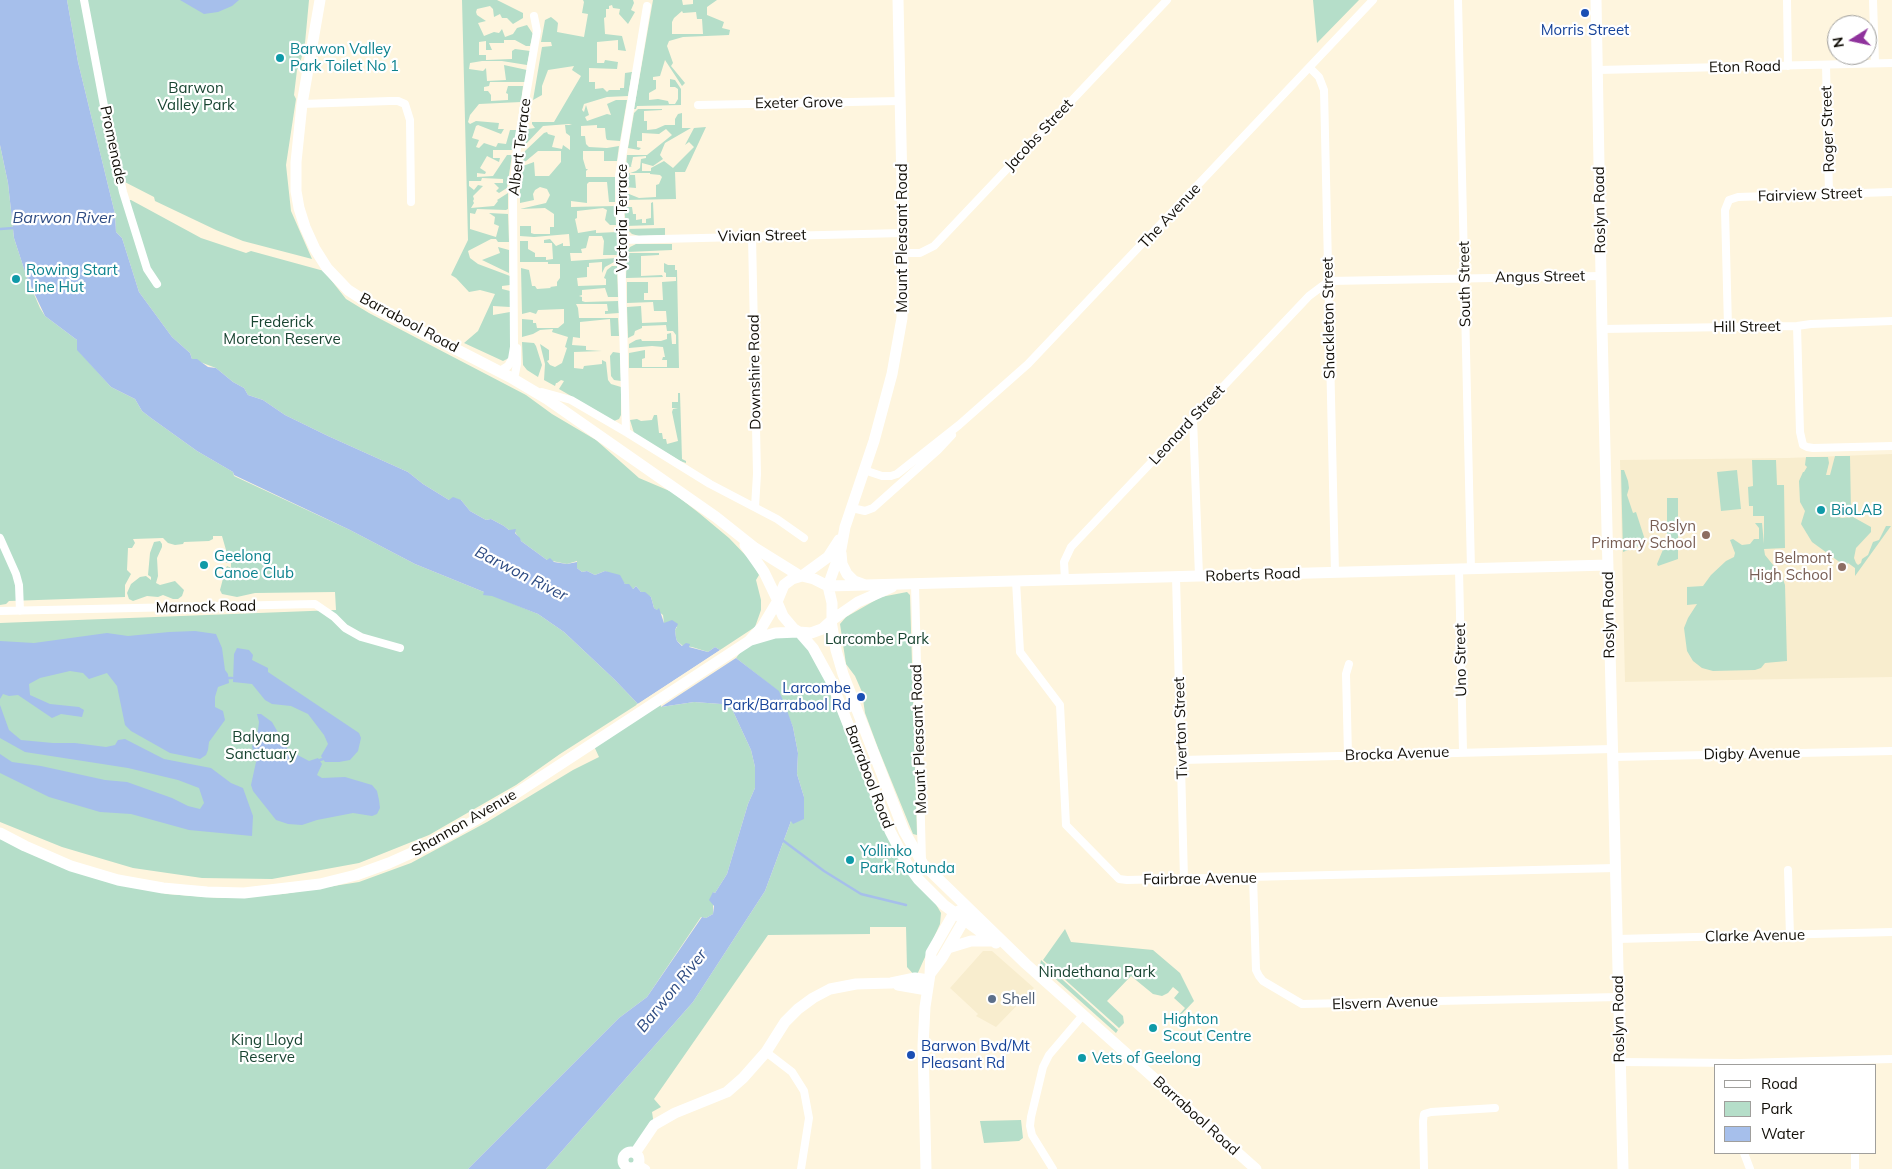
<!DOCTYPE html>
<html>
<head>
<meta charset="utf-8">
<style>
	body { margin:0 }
	#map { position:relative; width:1892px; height:1169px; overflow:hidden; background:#fef5de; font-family:Mulish,sans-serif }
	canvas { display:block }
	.legend { position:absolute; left:1714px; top:1064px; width:162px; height:90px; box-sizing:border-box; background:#fff; border:1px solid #a09f9c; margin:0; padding:6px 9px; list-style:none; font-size:15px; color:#110e07 }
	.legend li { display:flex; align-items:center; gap:10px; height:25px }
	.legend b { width:25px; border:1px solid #a09f9c }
	.north { position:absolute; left:1827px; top:15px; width:50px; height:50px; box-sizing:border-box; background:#fff; border:1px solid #a09f9c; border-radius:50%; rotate:260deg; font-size:14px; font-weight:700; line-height:20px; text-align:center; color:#110e07 }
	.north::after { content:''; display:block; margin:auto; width:18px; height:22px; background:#8f329c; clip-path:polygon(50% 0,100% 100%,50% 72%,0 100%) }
</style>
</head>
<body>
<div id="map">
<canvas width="1892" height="1169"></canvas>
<ul class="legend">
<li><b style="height:6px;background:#fff"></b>Road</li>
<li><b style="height:14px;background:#b5dec9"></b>Park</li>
<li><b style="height:14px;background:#a6bfeb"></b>Water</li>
</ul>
<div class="north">N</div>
</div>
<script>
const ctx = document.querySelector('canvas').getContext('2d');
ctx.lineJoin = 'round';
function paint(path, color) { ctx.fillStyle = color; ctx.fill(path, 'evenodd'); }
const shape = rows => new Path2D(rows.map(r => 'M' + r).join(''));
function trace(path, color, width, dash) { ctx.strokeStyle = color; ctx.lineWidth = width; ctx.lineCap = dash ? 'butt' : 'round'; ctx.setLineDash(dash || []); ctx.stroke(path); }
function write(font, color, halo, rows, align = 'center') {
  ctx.font = font + ' Mulish,sans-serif'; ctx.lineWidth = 4.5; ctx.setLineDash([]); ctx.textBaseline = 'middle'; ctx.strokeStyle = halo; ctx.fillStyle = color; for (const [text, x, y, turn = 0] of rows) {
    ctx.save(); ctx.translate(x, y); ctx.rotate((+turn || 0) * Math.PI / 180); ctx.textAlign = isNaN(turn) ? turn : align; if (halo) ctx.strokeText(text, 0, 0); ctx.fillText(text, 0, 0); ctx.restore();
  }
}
const built = shape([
	[1892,454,1892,677,1625,682,1620,460,1787,458],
	[983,951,992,951,1034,988,996,1027,976,1016,978,1014,950,988]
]);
const green = shape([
	[67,0,309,0,305,43,300,64,297,70,294,95,296,99,286,165,291,211,312,259,243,241,216,230,155,201,154,197,117,178,123,201,131,200,201,238,246,253,251,251,324,271,346,299,369,313,526,395,552,414,596,440,639,478,672,492,699,513,729,538,751,561,759,575,756,580,761,600,761,610,755,627,720,650,715,647,708,652,692,647,683,646,677,641,676,638,675,630,677,627,664,623,663,615,654,608,651,597,641,592,636,586,633,589,625,584,620,578,605,571,595,575,587,571,582,572,577,568,577,561,567,564,547,560,521,541,515,532,509,530,504,526,491,519,486,520,470,511,461,500,449,500,423,484,408,472,328,436,285,415,263,400,248,395,244,388,233,382,216,368,192,359,190,353,172,337,139,292,122,238,116,232,115,214,78,62],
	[462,0,497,0,523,13,523,18,513,24,507,18,502,18,500,14,494,17,493,9,490,6,477,9,476,12,477,15,486,21,478,23,484,36,494,32,499,33,502,29,505,37,513,34,517,28,527,25,533,34,530,46,526,46,515,40,504,40,504,43,489,43,492,50,486,50,486,41,479,42,479,55,486,55,486,60,512,59,512,51,515,49,530,51,527,65,502,61,482,61,470,63,469,69,483,71,486,68,487,81,506,80,504,65,527,70,525,82,490,82,489,86,484,87,484,91,488,91,491,95,491,101,508,100,508,94,506,93,508,86,523,86,521,102,479,104,470,115,468,122,470,124,476,121,499,123,498,129,504,129,501,134,478,125,476,126,472,138,479,140,476,147,479,148,484,143,496,147,498,143,506,144,510,130,517,130,513,150,493,150,493,158,500,158,499,162,487,156,480,168,486,172,485,174,477,173,477,177,493,176,507,155,512,155,507,188,499,193,496,191,499,188,494,183,503,183,503,179,482,178,481,181,469,181,469,186,474,190,478,185,483,186,473,196,474,199,473,201,474,203,471,208,494,206,498,201,497,200,508,193,508,209,506,210,477,209,475,214,470,213,470,229,496,237,499,226,494,224,495,217,489,213,508,214,509,242,498,242,496,239,491,239,468,251,470,258,478,264,510,276,510,285,502,286,502,289,510,291,510,307,493,306,493,315,510,312,511,353,509,358,503,361,464,343,478,331,495,294,480,290,469,292,456,278,451,275,468,240],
	[583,0,633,0,634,3,631,10,635,12,628,24,619,14,620,9,613,8,612,5,609,6,609,9,606,9,606,17,604,18,605,34,622,36,626,51,618,50,618,40,597,42,597,63,604,63,605,60,618,62,617,69,589,68,589,82,595,82,595,89,603,88,607,92,609,90,620,90,620,88,624,88,625,73,632,72,628,96,607,97,584,104,582,110,584,112,586,105,589,115,585,117,587,121,607,114,611,115,607,104,616,100,627,100,620,141,607,140,606,138,605,128,597,128,597,125,581,126,581,136,585,136,586,144,589,147,607,148,619,146,617,161,604,161,604,151,583,151,583,159,586,169,588,169,586,171,586,177,615,177,615,202,609,202,607,182,589,182,587,184,587,203,571,201,571,207,615,206,616,225,610,225,605,220,607,210,603,208,577,211,577,218,575,219,578,233,596,230,596,233,617,232,617,255,603,255,604,241,602,236,589,236,586,248,581,249,582,253,570,253,571,261,617,258,616,261,605,267,602,273,602,262,589,263,589,267,587,267,587,277,577,278,578,286,606,285,606,279,604,278,607,270,612,266,617,266,618,297,608,297,605,288,582,290,582,295,579,296,582,297,582,301,585,302,618,301,619,313,605,314,605,311,608,311,607,304,576,304,578,308,579,318,618,318,619,336,611,336,610,319,580,322,580,338,573,337,572,345,586,346,586,350,602,351,574,352,574,368,583,369,584,366,602,364,602,360,606,362,608,380,611,384,621,387,621,415,619,419,614,421,559,389,564,381,561,380,557,383,556,383,555,386,544,380,545,364,540,344,549,350,549,360,547,361,550,365,555,367,562,363,567,348,565,347,568,337,552,332,553,329,540,330,533,334,522,337,522,319,533,320,533,323,536,323,537,328,558,328,564,323,564,309,538,310,536,314,530,312,522,314,521,268,529,270,532,286,535,286,537,289,551,288,550,287,557,286,557,282,560,278,560,264,548,264,548,262,520,262,520,241,528,241,528,249,535,253,535,257,546,257,546,260,553,259,552,243,544,243,544,240,550,239,556,246,563,243,563,246,570,246,569,234,534,237,520,236,520,226,531,226,531,233,534,234,550,234,550,227,554,227,554,214,545,208,520,209,546,203,550,195,547,189,540,187,535,190,533,194,534,200,520,203,520,188,522,168,523,166,534,162,535,176,549,176,561,162,561,151,538,151,526,161,523,162,525,151,544,133,547,132,548,134,555,136,552,147,562,149,563,145,570,150,570,136,566,133,565,125,572,125,569,124,543,126,525,145,528,129,535,128,532,124,532,122,554,122,581,76,572,70,574,66,548,70,542,86,542,95,533,100,542,47,552,46,551,42,541,42,545,20,551,17,556,21,558,23,557,32,584,37,588,14,582,13,584,2],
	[653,0,682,0,683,5,693,4,693,0,717,0,707,7,707,15,724,22,722,28,730,30,729,35,683,37,669,41,667,46,673,63,671,66,685,83,682,86,665,60,660,76,653,77,653,80,656,80,656,89,649,93,649,100,658,99,668,101,669,104,675,104,678,99,678,89,675,87,670,87,670,79,675,80,681,89,681,105,637,106,636,109,634,109],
	[682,11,683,13,696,12,697,19,702,19,703,34,672,34,672,22,674,18],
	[1313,0,1359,0,1317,43],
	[638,109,662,109,662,110,644,111,644,121,647,121,647,130,656,129,665,125,675,125,675,119,678,114,682,113,682,128,691,128,665,143,660,155,663,159,653,166,642,163,642,171,651,171,651,168,664,161,673,168,694,147,689,142,685,145,694,128,706,127,685,172,675,172,676,199,624,200,624,192,639,198,656,197,656,185,659,184,662,177,660,175,650,174,650,173,630,173,630,175,635,175,636,188,624,187,624,175,636,171,640,168,641,159,646,158,646,156,633,157,631,166,632,166,626,169,627,155,647,155,672,135,666,129,659,134,642,133,642,141,637,141,637,147,641,148,639,150,628,148,634,113],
	[0,145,8,183,14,238,27,278,40,308,45,316,77,340,78,350,111,387,135,399,142,411,151,418,197,451,233,472,234,476,350,530,415,564,484,592,484,595,492,595,538,614,564,632,615,680,638,704,560,754,516,785,429,835,359,863,272,879,202,878,133,868,62,847,0,822,0,623,336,610,335,592,255,593,237,597,222,594,220,590,225,571,227,566,231,568,231,563,226,563,226,550,222,536,213,536,213,539,209,541,184,542,183,544,175,545,168,543,163,538,133,539,135,543,132,548,128,548,127,570,131,574,125,585,125,597,9,601,6,604,0,605],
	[653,202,654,225,626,226,624,207,632,207,633,214,636,214,636,220,642,219,642,223,646,223,646,219,651,218,651,203],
	[665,228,665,235,639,236,632,234,627,229],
	[636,244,672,244,672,250,627,252,630,247],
	[498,247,509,250,509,273,482,260,500,253],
	[627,253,659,253,659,255,641,256,641,276,662,275,663,277,626,278],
	[664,263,668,265,675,265,675,270,677,270,679,368,629,368,629,353,645,350,645,358,642,359,642,367,667,367,667,360,662,360,663,357,665,357,663,347,652,346,629,348,629,344,636,340,641,339,642,341,661,341,667,339,667,334,671,333,672,344,676,344,676,335,673,331,667,331,666,325,642,326,642,328,635,331,634,335,628,338,627,307,641,306,642,323,667,322,666,311,654,311,653,302,627,303,627,282,648,282,648,293,644,293,644,300,663,300,662,282,676,281,676,277,666,277,666,273,664,272],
	[522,342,534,343,536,346,542,365,538,377,527,370,523,365],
	[613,352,620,353,621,381,614,380,611,376,610,356],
	[678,393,680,393,682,459,686,461,686,463,680,461,634,433,630,420,637,419,641,421,652,420,654,415,657,415,659,433,662,433,663,439,666,439,667,444,678,441,672,412,673,409,678,408,672,408,672,402,678,402],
	[1835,456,1850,456,1851,512,1845,512,1839,508,1835,511,1837,516,1841,518,1853,517,1871,527,1871,532,1856,548,1854,558,1856,563,1858,565,1861,563,1862,559,1868,555,1873,542,1879,540,1886,526,1891,526,1855,576,1855,568,1848,563,1845,566,1812,542,1801,524,1805,511,1800,502,1799,481,1803,472,1804,472,1807,467,1805,465,1806,457,1828,457,1829,463,1826,475,1830,475],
	[1752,460,1776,460,1777,485,1784,485,1785,548,1764,549,1765,555,1782,576,1785,585,1787,661,1765,663,1761,668,1755,670,1713,671,1702,668,1693,661,1687,651,1684,628,1688,618,1697,604,1687,605,1687,587,1703,586,1711,575,1726,561,1734,557,1735,553,1730,540,1733,539,1742,545,1750,544,1754,539,1759,539,1759,528,1755,523,1762,523,1764,544,1764,516,1753,516,1753,506,1749,506,1748,487,1753,486],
	[1621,470,1624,470,1628,481,1629,488,1627,495,1633,513,1636,512,1646,543,1623,552],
	[1737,470,1741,509,1721,511,1717,472],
	[1667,498,1678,498,1678,559,1658,566,1657,564,1667,540],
	[160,541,162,544,162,547,157,558,158,576,156,583,160,585,175,581,184,590,182,596,178,599,173,599,163,595,158,597,147,596,133,601,129,599,127,593,131,584,140,577,146,576,151,580,151,577,148,575,150,553,154,542],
	[907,592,910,595,917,835,913,834,878,748,865,713,862,692,855,676,846,664,840,624,846,617,881,597],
	[798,632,813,648,865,782,941,913,940,924,916,977,907,967,906,927,870,927,870,934,768,935,654,1099,661,1107,652,1112,654,1125,638,1157,639,1161,636,1166,631,1167,626,1166,624,1169,546,1169,693,1002,765,891,791,821,804,797,797,774,798,753,793,727,778,691,736,658,749,641],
	[660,699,661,707,694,702,721,704,732,709,751,750,755,767,755,788,748,804,727,874,715,893,713,892,713,914,706,918,701,917,647,997,619,1018,468,1169,0,1169,0,839,166,894,221,898,283,894,359,882,411,863,487,822,573,770,599,757,593,744],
	[1065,929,1071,942,1153,950,1180,973,1194,1001,1178,1018,1177,1017,1185,1008,1174,998,1179,992,1173,987,1168,993,1162,996,1153,994,1131,976,1107,1001,1123,1016,1124,1023,1119,1028,1043,960],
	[1041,960,1118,1030,1116,1033,1040,965],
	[1021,1120,1023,1138,1019,1141,984,1143,980,1121]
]);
const water = shape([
	[0,0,67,0,78,62,115,214,116,232,122,238,139,292,172,337,190,353,192,359,197,359,208,367,216,368,233,382,244,388,248,395,263,400,285,415,328,436,408,472,423,484,449,500,453,497,461,500,470,511,486,520,491,519,504,526,509,530,516,529,515,533,520,538,521,541,547,560,550,558,554,562,567,564,577,562,577,568,582,572,587,571,595,575,605,571,620,575,625,584,629,584,633,589,636,586,641,592,645,592,651,597,654,608,657,610,659,608,664,623,672,620,678,624,675,630,676,638,677,641,682,646,686,643,690,644,689,647,708,652,715,647,720,650,638,704,615,680,564,632,538,614,492,596,483,595,484,592,415,564,350,530,234,475,233,472,197,451,151,418,142,411,135,399,111,387,77,350,77,340,45,316,27,278,14,238,8,183,0,145],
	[180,0,239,0,232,6,218,12,204,14],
	[195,631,216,634,222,648,225,670,228,674,229,683,218,687,215,697,215,707,223,711,225,720,209,742,208,750,206,755,200,759,170,753,131,731,125,725,117,686,107,673,89,679,83,673,70,671,40,678,29,684,30,695,50,704,79,707,84,710,82,717,61,714,52,718,18,695,9,696,3,694,0,699,0,641,34,643,107,633,128,636,169,632],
	[237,648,249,650,253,655,252,660,268,668,268,672,359,733,361,738,358,751,350,760,339,762,325,762,321,756,328,744,324,735,308,714,291,706,272,704,265,700,252,684,233,682,234,654],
	[736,658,779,691,785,705,793,727,798,753,797,774,804,797,804,819,793,824,791,821,765,891,693,1002,546,1169,468,1169,619,1018,647,997,702,917,706,918,713,914,714,906,709,900,713,892,715,893,727,874,748,804,755,788,755,767,751,750,732,709,721,704,694,702,661,707],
	[0,705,9,730,21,740,53,743,75,743,106,747,115,745,118,740,125,739,164,759,211,768,231,783,243,788,253,816,252,836,189,830,131,814,100,812,49,797,0,773,0,754,12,762,41,766,105,780,127,782,172,798,188,806,200,809,204,803,199,788,178,780,128,768,25,752,0,738],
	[257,714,261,714,272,722,288,750,309,761,318,758,322,764,317,775,322,778,345,777,372,785,377,791,379,800,380,808,377,814,372,816,353,813,317,820,302,825,288,824,276,820,253,791,251,785,256,762,255,754,252,747,258,730,259,722]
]);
const pier = shape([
	[722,649,721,652,639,706,636,705]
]);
const stream = shape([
	[0,229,14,228],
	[228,678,232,678],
	[320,760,323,759],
	[781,839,824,871,861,894,906,905]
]);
const street = shape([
	[84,0,108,127,123,192,147,269,157,284],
	[1458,0,1471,569],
	[1787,0,1788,66],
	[1873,0,1875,63],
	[1826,65,1829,194],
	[1310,68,1319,77,1324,90,1335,573],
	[1598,70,1892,63],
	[302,104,390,101,398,101,405,104,410,120,411,202],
	[698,105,900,101],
	[752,236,757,474,755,507],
	[621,240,903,233],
	[903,253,920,253,934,246,1167,0],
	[1797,326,1800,432,1803,445,1807,447,1813,448,1892,446],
	[1728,327,1725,210,1729,200,1738,197,1892,192],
	[1602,329,1797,326,1811,324,1892,321],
	[500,371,508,366,512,359,514,347,513,198,517,148,537,31,534,16],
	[514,379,517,364,517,348],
	[542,392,571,400,626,432,710,484,777,519,804,538],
	[1193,419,1199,576],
	[626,432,619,176,647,6],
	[864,470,882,476,891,476,897,474,959,425,1028,364,1373,0],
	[852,508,865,511,873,508,938,450,952,435],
	[0,538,16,574,19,585,20,611],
	[1459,569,1463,751],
	[1176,577,1184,879],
	[1065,580,1064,562,1071,547,1309,296,1329,281,1601,276],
	[1016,581,1020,652,1060,705,1066,825,1119,879,1127,880,1615,868],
	[915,584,922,862],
	[0,611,315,604,334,617,345,628,361,637,400,648],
	[1348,755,1346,674,1349,664],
	[1613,757,1892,751],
	[1182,760,1612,749],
	[1788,870,1790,936],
	[1253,877,1256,970,1259,976,1263,981,1302,1004,1619,997],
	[1617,939,1892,932],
	[766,1052,792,1072,804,1091,809,1118,801,1169],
	[1620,1062,1740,1063,1892,1059],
	[1744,1153,1750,1169],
	[1855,1153,1855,1169],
	[638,1164,646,1169],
	[1053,1169,1032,1135,1030,1126,1031,1117,1043,1067,1049,1055,1083,1015],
	[1424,1169,1423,1121,1424,1114,1431,1112,1495,1108]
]);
const secondary = shape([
	[320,0,302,104,296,162,296,191,299,208,305,227,315,249,327,268,348,290,376,308,510,377,547,399,716,517,755,548,800,576],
	[1596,0,1602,329,1623,1169],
	[745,545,764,572,777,599],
	[841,553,842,564,847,574,854,581,865,585],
	[802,576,814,579,828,586,832,603,832,620,822,629,811,633,799,632,794,629,783,616,777,602,784,585,792,579,802,576],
	[802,576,828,557,839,540],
	[828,586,1608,565],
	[828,586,841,549,845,527,874,441,892,374,902,318,903,233,898,0],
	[832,620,858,602,892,587],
	[831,621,836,650,843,674,904,831,923,864,1026,964,1256,1169],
	[799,632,813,648,831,681,890,831,907,864,918,879,944,905,996,943],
	[751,640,775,633,798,632],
	[0,833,25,846,71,866,118,880,163,888,207,892,244,893,320,884,356,875,389,863,436,842,477,819,749,641,762,627,777,602],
	[948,948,971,941,992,941],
	[930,974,942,958,964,920,965,914],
	[898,985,927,990],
	'623 1160a8 8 0 1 1 16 0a8 8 0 1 1-16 0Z',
	[635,1153,654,1125,675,1113,727,1092,743,1078,766,1052,785,1022,798,1009,813,998,830,989,856,984,891,983,915,978,929,980],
	[926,1169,923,1046,925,1007,930,974,931,953,954,913,961,910]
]);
const markers = [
	[1585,13,5,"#1a4fb4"],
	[280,58,5,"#0f9aa8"],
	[16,279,5,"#0f9aa8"],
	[1821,510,5,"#0f9aa8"],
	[1706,535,5,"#8d6e63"],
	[204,565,5,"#0f9aa8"],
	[1842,567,5,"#8d6e63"],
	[861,697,5,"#1a4fb4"],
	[850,860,5,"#0f9aa8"],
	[992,999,5,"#5c6f8a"],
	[1153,1028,5,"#0f9aa8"],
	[911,1055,5,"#1a4fb4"],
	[1082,1058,5,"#0f9aa8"]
];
const transitNames = [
	["Morris Street",1585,30],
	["Larcombe",851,688,"right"],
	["Park/Barrabool Rd",851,705,"right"],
	["Barwon Bvd/Mt",921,1046,"left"],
	["Pleasant Rd",921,1063,"left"]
];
const cultureNames = [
	["Barwon Valley",290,49],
	["Park Toilet No 1",290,66],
	["Rowing Start",26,270],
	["Line Hut",26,287],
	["BioLAB",1831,510],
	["Geelong",214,556],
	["Canoe Club",214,573],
	["Yollinko",860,851],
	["Park Rotunda",860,868],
	["Highton",1163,1019],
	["Scout Centre",1163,1036],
	["Vets of Geelong",1092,1058]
];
const streetNames = [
	["Eton Road",1745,67,-1],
	["Exeter Grove",799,103,-1],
	["Roger Street",1828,129,-92],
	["Jacobs Street",1039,135,-47],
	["Promenade",113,145,78],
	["Albert Terrace",520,147,-83],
	["Fairview Street",1810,195,-2],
	["Roslyn Road",1600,210,-91],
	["The Avenue",1170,216,-47],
	["Victoria Terrace",622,218,-90],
	["Vivian Street",762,236,-1],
	["Mount Pleasant Road",902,238,-90],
	["Angus Street",1540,277,-1],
	["South Street",1465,284,-91],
	["Shackleton Street",1329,318,-91],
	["Barrabool Road",409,323,28],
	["Hill Street",1747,327,-1],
	["Downshire Road",755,372,-91],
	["Leonard Street",1187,425,-47],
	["Roberts Road",1253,575,-2],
	["Marnock Road",206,607,-1],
	["Roslyn Road",1609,615,-91],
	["Uno Street",1461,660,-91],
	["Tiverton Street",1181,728,-92],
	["Mount Pleasant Road",919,739,-92],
	["Brocka Avenue",1397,754,-2],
	["Digby Avenue",1752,754,-1],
	["Barrabool Road",869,777,69],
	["Shannon Avenue",464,823,-30],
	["Fairbrae Avenue",1200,879,-1],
	["Clarke Avenue",1755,936,-1],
	["Elsvern Avenue",1385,1003,-2],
	["Roslyn Road",1619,1019,-91],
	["Barrabool Road",1196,1116,42]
];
const parkNames = [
	["Barwon",196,88],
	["Valley Park",196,105],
	["Frederick",282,322],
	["Moreton Reserve",282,339],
	["Larcombe Park",877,639],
	["Balyang",261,737],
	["Sanctuary",261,754],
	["Nindethana Park",1097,972],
	["King Lloyd",267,1040],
	["Reserve",267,1057]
];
const educationNames = [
	["Roslyn",1696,526],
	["Primary School",1696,543],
	["Belmont",1832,558],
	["High School",1832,575]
];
const serviceNames = [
	["Shell",1002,999]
];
const waterNames = [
	["Barwon River",63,218],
	["Barwon River",521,574,27],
	["Barwon River",672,991,-51]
];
paint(built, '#f8edce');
paint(green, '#b5dec9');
paint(water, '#a6bfeb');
paint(pier, '#fef5de');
trace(stream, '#a6bfeb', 2.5);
trace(street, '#fff', 8);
trace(secondary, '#fff', 11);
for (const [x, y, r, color] of markers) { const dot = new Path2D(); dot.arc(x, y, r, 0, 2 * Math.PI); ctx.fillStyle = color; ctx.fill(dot); trace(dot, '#fff', 2); }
write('15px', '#164399', '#fff', transitNames);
write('15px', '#0d838f', '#fff', cultureNames, 'left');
write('15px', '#110e07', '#fff', streetNames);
write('15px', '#184431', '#fff', parkNames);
write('15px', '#785e54', '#fff', educationNames, 'right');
write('15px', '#4e5e75', '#fff', serviceNames, 'left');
write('italic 16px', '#2e4c83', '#fff', waterNames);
</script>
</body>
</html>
